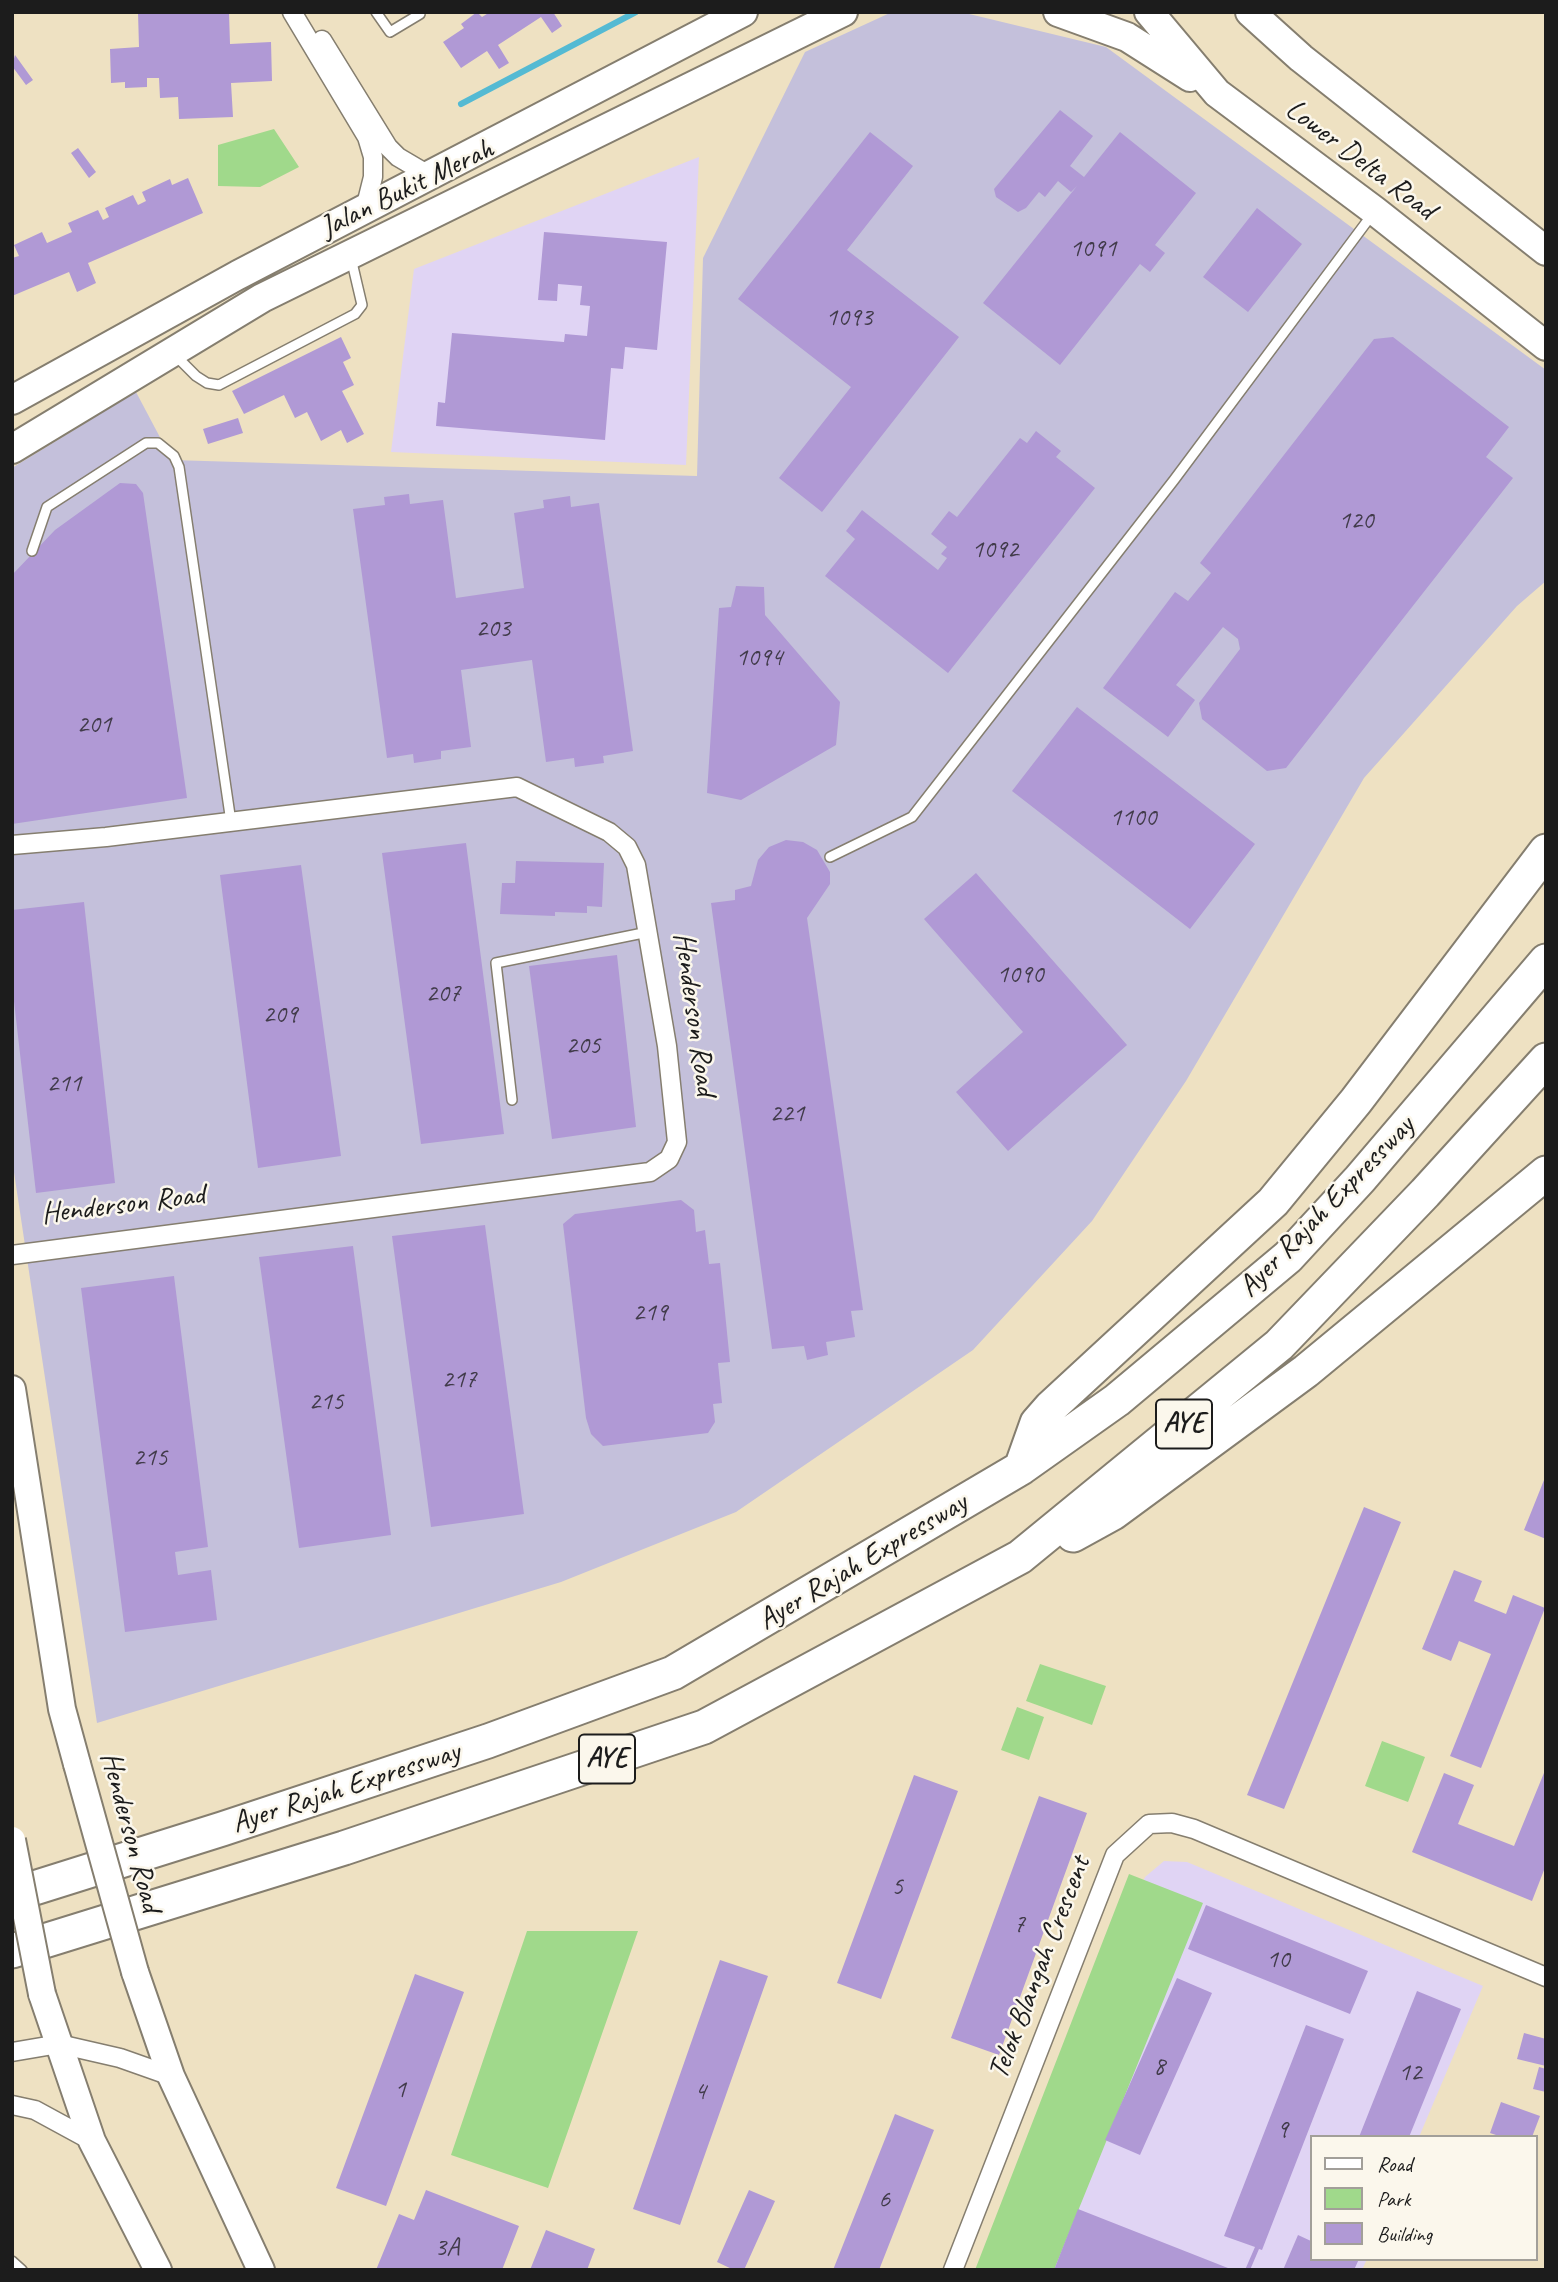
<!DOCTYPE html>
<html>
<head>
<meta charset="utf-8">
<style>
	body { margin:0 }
	#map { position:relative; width:1558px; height:2282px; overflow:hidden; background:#eee1c2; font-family:Caveat,sans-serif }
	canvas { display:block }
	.frame { position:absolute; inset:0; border:14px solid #1c1c1c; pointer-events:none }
	.legend { position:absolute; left:1310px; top:2135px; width:228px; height:126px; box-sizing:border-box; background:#fbf7ec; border:2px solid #a29f99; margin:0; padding:9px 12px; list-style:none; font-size:21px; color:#1c1c1c }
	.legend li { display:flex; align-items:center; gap:14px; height:35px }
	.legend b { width:35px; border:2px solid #a29f99 }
</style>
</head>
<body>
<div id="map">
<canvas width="1558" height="2282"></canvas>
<div class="frame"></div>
<ul class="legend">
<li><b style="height:9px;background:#fff"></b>Road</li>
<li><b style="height:19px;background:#a0d98b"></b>Park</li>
<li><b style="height:19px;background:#b099d5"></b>Building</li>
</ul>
</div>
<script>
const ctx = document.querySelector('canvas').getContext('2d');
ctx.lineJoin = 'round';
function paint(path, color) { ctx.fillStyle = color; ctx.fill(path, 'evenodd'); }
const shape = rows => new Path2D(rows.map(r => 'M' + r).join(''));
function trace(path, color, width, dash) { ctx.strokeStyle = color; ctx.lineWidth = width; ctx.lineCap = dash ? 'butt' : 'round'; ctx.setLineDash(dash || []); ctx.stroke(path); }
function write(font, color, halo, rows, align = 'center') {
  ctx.font = font + ' Caveat,sans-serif'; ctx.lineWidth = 5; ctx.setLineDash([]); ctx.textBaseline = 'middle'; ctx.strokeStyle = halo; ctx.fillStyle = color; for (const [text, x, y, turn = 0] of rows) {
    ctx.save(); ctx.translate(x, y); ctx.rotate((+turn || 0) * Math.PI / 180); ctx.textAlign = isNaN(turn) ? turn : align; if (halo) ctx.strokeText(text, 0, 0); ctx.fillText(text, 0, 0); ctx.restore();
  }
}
const built = shape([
	[699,157,686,465,391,452,414,269],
	[1164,1861,1187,1862,1483,1986,1419,2137,1311,2137,1311,2259,1367,2259,1362,2270,992,2270,1145,1877]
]);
const industrial = shape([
	[892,12,965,13,1106,47,1546,370,1546,581,1517,606,1364,778,1186,1081,1092,1221,973,1350,736,1512,561,1582,97,1723,12,1159,12,468,136,392,172,460,697,476,703,258,805,52]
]);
const green = shape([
	[274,129,299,167,260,187,218,186,218,145],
	[1040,1664,1106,1686,1092,1725,1026,1701],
	[1017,1707,1044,1717,1029,1760,1001,1750],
	[1382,1741,1425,1757,1408,1802,1365,1786],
	[1129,1874,1203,1903,1054,2270,975,2270],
	[527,1931,638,1931,548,2188,451,2155]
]);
const stream = shape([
	[461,104,636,12]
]);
const building = shape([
	[138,12,229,12,230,44,271,42,272,81,231,83,233,117,179,119,178,97,160,98,159,78,147,78,147,87,125,88,125,82,111,83,110,49,139,47],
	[477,12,482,17,490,12,553,12,562,26,552,33,541,17,498,45,509,63,499,69,487,51,461,68,443,42,464,28,461,24],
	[15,55,33,80,26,85,12,66],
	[1060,110,1093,136,1070,166,1084,177,1120,132,1196,193,1155,245,1165,253,1150,272,1140,264,1060,365,983,303,1077,186,1071,192,1058,181,1045,197,1039,192,1026,208,1018,212,996,197,994,189],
	[870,132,913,166,847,250,959,337,822,512,779,478,851,387,738,299],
	[78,148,96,172,89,178,71,153],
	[188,178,203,213,88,263,96,283,77,292,69,272,12,296,12,258,19,256,14,245,42,232,47,243,72,232,68,223,98,210,103,220,109,217,105,208,133,195,138,205,146,201,142,192,170,179,172,185],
	[1257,208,1302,244,1248,312,1203,277],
	[544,232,667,242,657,350,625,347,623,369,611,368,605,440,436,426,438,402,445,403,452,333,564,342,565,334,587,336,590,306,580,305,582,286,558,284,557,301,538,300],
	[341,337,351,358,343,362,354,385,342,391,364,434,347,443,341,430,321,441,307,412,295,418,284,395,244,414,232,391],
	[1393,337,1509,427,1486,457,1513,478,1286,768,1267,771,1202,719,1199,703,1240,649,1238,639,1223,627,1176,685,1195,700,1168,737,1103,688,1175,592,1188,601,1211,573,1200,563,1374,339],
	[238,418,243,433,208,444,203,429],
	[1036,431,1061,451,1056,457,1095,488,948,673,825,576,855,539,846,531,862,510,938,570,947,558,941,554,947,547,931,534,949,511,957,517,1020,438,1027,443],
	[120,483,136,484,143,493,187,798,12,824,12,575,55,530],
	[409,494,410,504,443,500,456,598,524,588,514,513,544,508,543,500,570,496,571,507,599,503,633,751,603,756,604,763,575,767,574,758,546,762,532,660,461,670,471,747,441,751,441,759,414,763,413,754,387,758,353,509,385,505,384,497],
	[736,586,764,587,765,615,840,702,836,745,741,800,707,793,719,608,731,607],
	[1077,707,1255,844,1190,929,1012,791],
	[786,840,803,842,817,850,830,872,830,884,807,918,863,1310,851,1311,855,1337,826,1342,828,1355,807,1360,804,1346,772,1349,711,903,735,900,735,890,751,886,758,860,769,847],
	[466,843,504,1134,421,1144,382,853],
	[516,861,604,863,602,907,587,906,587,913,555,912,555,916,500,914,502,883,515,883],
	[301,865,341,1156,258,1168,220,875],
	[976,873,1127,1045,1008,1151,956,1092,1023,1032,924,919],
	[84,902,115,1183,36,1193,12,984,12,910],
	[617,955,636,1127,552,1139,529,966],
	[681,1200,694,1210,696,1232,705,1230,709,1264,720,1263,730,1362,718,1363,722,1403,713,1404,715,1422,708,1433,603,1446,591,1434,586,1418,563,1224,575,1214],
	[485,1225,524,1514,431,1527,392,1236],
	[353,1246,391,1535,299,1548,259,1257],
	[174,1276,208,1547,175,1552,178,1575,211,1570,217,1620,125,1632,81,1288],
	[1546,1475,1546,1539,1524,1530],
	[1364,1507,1401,1522,1284,1809,1247,1795],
	[1454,1570,1482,1581,1474,1601,1506,1614,1513,1595,1545,1608,1481,1768,1450,1756,1491,1654,1459,1641,1451,1661,1422,1649],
	[1546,1768,1546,1865,1532,1901,1412,1852,1444,1773,1474,1785,1458,1824,1514,1846],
	[914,1775,958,1791,881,1999,837,1983],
	[1039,1796,1087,1813,999,2055,951,2038],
	[1206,1905,1368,1971,1350,2014,1188,1949],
	[720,1960,768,1976,680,2225,633,2209],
	[415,1974,464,1992,386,2206,336,2188],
	[1177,1978,1212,1993,1140,2155,1105,2140],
	[1417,1991,1461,2009,1409,2137,1359,2137],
	[1306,2025,1344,2039,1262,2250,1259,2249,1250,2270,1245,2270,1255,2247,1224,2236],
	[1524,2033,1546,2039,1546,2066,1517,2059],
	[1539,2067,1546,2069,1546,2092,1533,2089],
	[1501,2102,1540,2116,1532,2137,1502,2137,1490,2133],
	[895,2114,934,2130,879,2270,833,2270],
	[426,2190,519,2226,502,2270,376,2270,399,2214,414,2220],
	[749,2190,775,2201,744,2270,734,2270,717,2262],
	[1078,2209,1233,2270,1054,2270],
	[546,2230,595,2249,587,2270,530,2270],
	[1298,2235,1311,2241,1311,2259,1359,2259,1354,2270,1283,2270]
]);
const service = shape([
	[376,12,390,32,420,14],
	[174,354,196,376,207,383,219,385,355,314,362,305,351,258],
	[32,551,47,507,146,443,158,443,174,456,179,467,231,822],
	[830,857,912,817,1174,480,1374,212],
	[512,1100,496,963,648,932],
	[12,2261,22,2270]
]);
const minor = shape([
	[292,12,367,137,373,157,373,177,365,209],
	[322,40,388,147,398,157,432,177],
	[12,845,106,837,517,787,609,832,627,847,636,865,667,1046,677,1142,669,1159,650,1172,12,1255],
	[12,2052,59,2044,120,2058,171,2076],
	[12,2105,35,2110,92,2141],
	[953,2270,1115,1855,1149,1824,1172,1823,1194,1829,1546,1977]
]);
const secondary = shape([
	[12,1389,62,1709,77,1764],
	[135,1972,171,2076,261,2270],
	[42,1994,92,2141,158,2270]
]);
const primary = shape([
	[1058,12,1127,37,1190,77],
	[1149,12,1217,93,1375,211,1546,346],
	[1250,12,1301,58,1546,251],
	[12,400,238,275,743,12],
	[12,449,262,298,843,12]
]);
const motorway = shape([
	[1021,1468,1037,1423,1051,1407,1273,1202,1356,1101,1546,851],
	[1073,1535,1113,1513,1306,1371,1546,1173],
	[12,1895,222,1829,488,1741,673,1673,1021,1468,1117,1400,1288,1257,1360,1179,1546,961],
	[12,1951,344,1848,704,1727,1020,1557,1279,1345,1425,1193,1546,1060]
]);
const secondaryBridge = shape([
	[77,1764,135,1972],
	[12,1840,42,1994]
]);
const numberNames = [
	["1091",1093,249],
	["1093",849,318],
	["120",1356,521],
	["1092",995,550],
	["203",493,629],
	["1094",759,658],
	["201",94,725],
	["1100",1133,818],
	["1090",1020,975],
	["207",443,994],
	["209",280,1015],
	["205",583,1046],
	["211",64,1084],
	["221",787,1114],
	["219",650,1313],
	["217",459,1380],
	["215",326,1402],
	["215",150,1458],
	["5",897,1887],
	["7",1019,1925],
	["10",1278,1960],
	["8",1159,2067],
	["12",1410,2073],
	["1",400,2090],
	["4",700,2092],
	["9",1282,2130],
	["6",884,2200],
	["3A",447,2248]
];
const shields = [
	[1184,1424,56],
	[607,1759,56]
];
const shieldNames = [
	["AYE",1184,1424],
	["AYE",607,1759]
];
const streetNames = [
	["Lower Delta Road",1360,160,37],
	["Jalan Bukit Merah",407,189,-26],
	["Henderson Road",694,1014,82],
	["Henderson Road",123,1205,-7],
	["Ayer Rajah Expressway",1327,1207,-46],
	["Ayer Rajah Expressway",863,1562,-31],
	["Ayer Rajah Expressway",346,1788,-18],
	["Henderson Road",130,1832,75],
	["Telok Blangah Crescent",1040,1968,-69]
];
paint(built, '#e0d4f4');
paint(industrial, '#c4c0db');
paint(green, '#a0d98b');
trace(stream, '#54bad3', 6);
paint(building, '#b099d5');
trace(service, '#857e6f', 12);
trace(minor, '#857e6f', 21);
trace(secondary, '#857e6f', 30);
trace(primary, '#857e6f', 32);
trace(motorway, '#857e6f', 37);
trace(service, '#fff', 9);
trace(minor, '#fff', 18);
trace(secondary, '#fff', 26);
trace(primary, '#fff', 28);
trace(motorway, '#fff', 33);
trace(secondaryBridge, '#857e6f', 30, []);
trace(secondaryBridge, '#fff', 26);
write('26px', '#413b4a', null, numberNames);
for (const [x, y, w] of shields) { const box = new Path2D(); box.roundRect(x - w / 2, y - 24.5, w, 49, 5); ctx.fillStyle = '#fbf7ec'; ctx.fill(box); trace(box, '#1c1c1c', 2); }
write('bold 28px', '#1c1c1c', null, shieldNames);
write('30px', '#1c1c1c', '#fbf7ec', streetNames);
</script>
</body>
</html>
